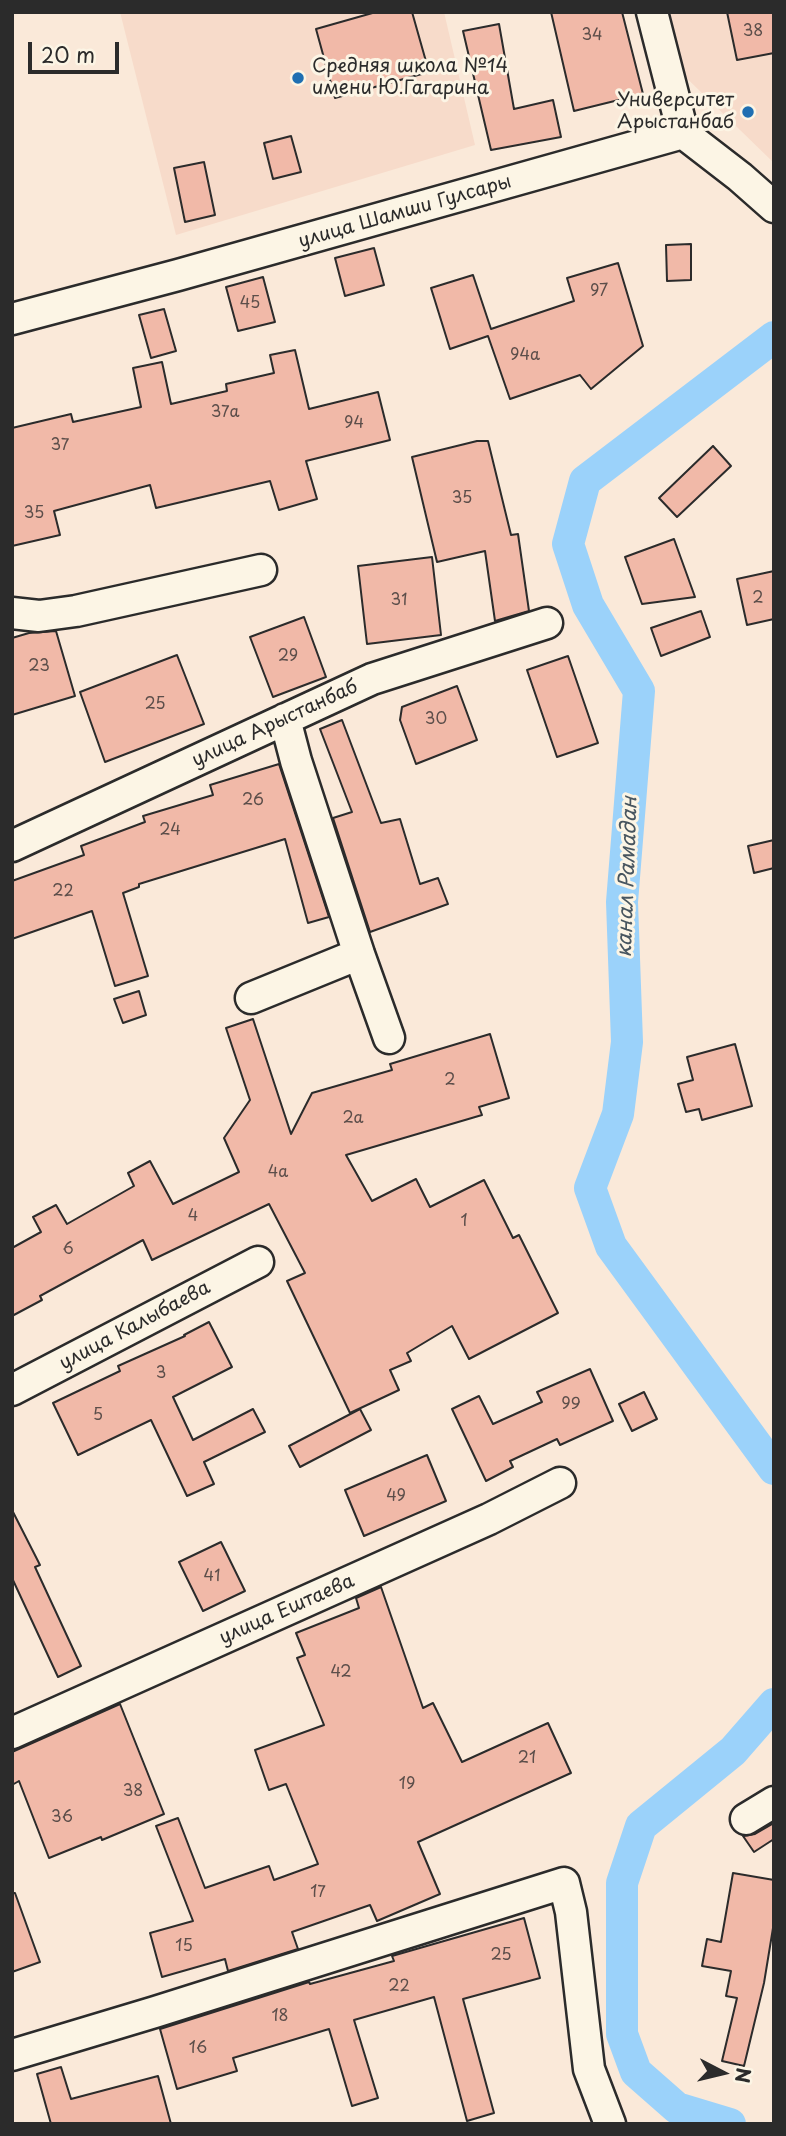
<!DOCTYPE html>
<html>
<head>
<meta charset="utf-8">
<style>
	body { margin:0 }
	#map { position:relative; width:786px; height:2136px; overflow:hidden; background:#fae9d9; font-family:"Playpen Sans",sans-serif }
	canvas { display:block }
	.frame { position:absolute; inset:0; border:14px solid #2b2b2b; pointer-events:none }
	.north { position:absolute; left:688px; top:2038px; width:70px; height:70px; -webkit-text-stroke:5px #fcf5e5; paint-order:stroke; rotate:97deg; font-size:19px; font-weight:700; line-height:28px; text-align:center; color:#2b2b2b }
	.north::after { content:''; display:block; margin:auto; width:24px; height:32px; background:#2b2b2b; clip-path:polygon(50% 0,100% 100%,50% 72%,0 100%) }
	.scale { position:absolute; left:28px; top:42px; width:91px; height:32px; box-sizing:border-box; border:4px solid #2b2b2b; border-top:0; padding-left:9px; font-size:21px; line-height:24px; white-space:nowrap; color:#2b2b2b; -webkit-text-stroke:5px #fcf5e5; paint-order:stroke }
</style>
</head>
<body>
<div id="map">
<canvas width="786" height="2136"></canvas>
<div class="frame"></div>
<div class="north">N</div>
<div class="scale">20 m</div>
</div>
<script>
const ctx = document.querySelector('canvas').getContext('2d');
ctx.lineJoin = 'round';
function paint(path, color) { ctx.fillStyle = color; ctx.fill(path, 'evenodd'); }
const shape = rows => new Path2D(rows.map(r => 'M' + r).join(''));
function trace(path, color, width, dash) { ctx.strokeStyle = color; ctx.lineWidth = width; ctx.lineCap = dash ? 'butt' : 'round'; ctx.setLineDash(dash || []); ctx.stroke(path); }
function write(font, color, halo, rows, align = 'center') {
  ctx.font = font + ' "Playpen Sans",sans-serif'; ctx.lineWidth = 6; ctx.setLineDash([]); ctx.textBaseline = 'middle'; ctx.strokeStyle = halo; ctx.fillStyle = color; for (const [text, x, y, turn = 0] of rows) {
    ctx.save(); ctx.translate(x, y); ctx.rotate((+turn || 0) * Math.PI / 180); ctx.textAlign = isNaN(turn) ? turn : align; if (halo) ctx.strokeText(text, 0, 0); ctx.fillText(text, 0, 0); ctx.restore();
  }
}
const built = shape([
	[120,12,444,12,475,145,176,235],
	[662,12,774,12,774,163,669,61]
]);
const canal = shape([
	[774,337,585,481,568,544,588,605,639,691,622,902,627,1042,618,1114,590,1188,611,1246,774,1469],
	[730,2124,677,2108,636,2072,622,2034,622,1883,641,1826,733,1751,774,1704]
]);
const building = shape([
	[376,12,412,12,429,72,335,98,316,29,376,12],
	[551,12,622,12,643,94,574,111,551,12],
	[727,12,774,12,774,53,737,60,727,12],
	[499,24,514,109,553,100,561,137,491,150,463,31,499,24],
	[291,136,301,172,273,179,264,143,291,136],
	[204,162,215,215,185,222,174,168,204,162],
	[691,244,691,280,667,281,666,245,691,244],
	[374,248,384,285,345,296,335,258,374,248],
	[618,263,643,346,591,389,580,375,510,399,488,336,450,349,431,288,473,275,491,329,574,301,567,278,618,263],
	[263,277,275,322,238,331,226,287,263,277],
	[164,309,176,351,151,358,139,315,164,309],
	[295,350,309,409,378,392,390,440,306,461,317,499,279,510,270,481,156,508,150,485,54,511,60,535,12,546,12,428,71,414,73,422,141,407,133,368,162,362,171,404,227,391,226,384,274,373,270,355,295,350],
	[477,441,488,441,511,535,518,534,529,611,495,621,485,551,437,562,412,457,477,441],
	[713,446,731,466,677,517,659,498,713,446],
	[674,539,695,597,642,604,625,557,674,539],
	[432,557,441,635,367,644,358,566,432,557],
	[774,571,774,619,747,625,737,579,774,571],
	[701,611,710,637,661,656,651,628,701,611],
	[304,617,326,677,273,697,250,637,304,617],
	[56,631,75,696,12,715,12,638,29,633,56,631],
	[177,655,204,724,105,762,80,692,177,655],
	[568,656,598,743,557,757,527,670,568,656],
	[457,686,477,740,416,764,400,720,402,707,457,686],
	[342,720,381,823,400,819,420,884,438,878,448,904,370,932,333,818,352,812,320,729,342,720],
	[279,764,329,917,308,923,285,839,139,884,139,887,123,893,148,976,115,986,92,911,12,939,12,881,84,855,81,846,145,822,143,816,213,795,210,785,279,764],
	[774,840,774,868,754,873,748,846,774,840],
	[139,991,146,1015,123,1023,114,999,139,991],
	[253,1019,291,1134,312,1093,392,1070,390,1064,490,1034,509,1098,479,1107,482,1115,346,1155,372,1201,416,1179,430,1207,484,1180,513,1238,519,1235,558,1313,469,1359,452,1326,407,1353,411,1361,390,1370,399,1390,350,1413,287,1281,305,1273,269,1204,152,1260,143,1240,40,1296,42,1300,12,1316,12,1248,41,1232,33,1217,56,1205,67,1224,134,1186,128,1173,150,1161,173,1204,239,1172,224,1138,250,1100,226,1028,253,1019],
	[735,1044,752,1106,702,1120,699,1109,686,1112,678,1084,693,1080,687,1057,735,1044],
	[209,1322,232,1367,173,1397,193,1440,253,1409,265,1432,204,1462,214,1484,187,1496,151,1420,78,1455,53,1403,120,1371,118,1366,185,1336,184,1335,209,1322],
	[590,1369,613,1421,560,1445,557,1439,510,1461,513,1467,486,1481,452,1409,479,1396,493,1424,542,1402,537,1392,590,1369],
	[644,1392,657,1419,632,1431,619,1404,644,1392],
	[360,1409,371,1430,300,1467,289,1446,360,1409],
	[427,1455,446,1501,364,1536,345,1490,427,1455],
	[12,1510,40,1565,35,1567,81,1666,58,1677,12,1578,12,1510],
	[221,1542,245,1591,203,1611,179,1562,221,1542],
	[381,1587,423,1708,433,1703,462,1762,548,1723,571,1773,418,1842,440,1894,377,1921,370,1905,292,1932,298,1949,228,1971,225,1959,162,1977,150,1933,193,1921,156,1826,178,1818,205,1888,269,1866,274,1880,318,1864,286,1784,269,1790,255,1750,324,1725,297,1658,305,1655,296,1633,359,1608,356,1598,381,1587],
	[120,1704,164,1814,102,1840,101,1837,49,1858,19,1781,12,1785,12,1752,120,1704],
	[774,1823,774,1839,754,1852,743,1836,755,1834,774,1823],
	[733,1873,774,1880,774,1922,764,1983,744,2066,722,2061,737,1998,726,1996,731,1971,702,1966,707,1939,721,1942,733,1873],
	[12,1893,15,1893,40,1962,12,1972,12,1893],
	[524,1918,540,1978,463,1999,494,2113,467,2121,434,1997,354,2020,378,2098,352,2106,329,2029,233,2058,237,2071,177,2089,160,2029,309,1982,310,1984,394,1961,392,1956,524,1918],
	[61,2067,71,2099,158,2076,171,2124,51,2124,37,2074,61,2067]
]);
const minor = shape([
	[652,12,683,133],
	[683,133,740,177,774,207],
	[12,319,178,275,683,133],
	[12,613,39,616,76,611,261,570],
	[285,719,296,761,359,954,389,1038],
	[12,846,372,679,547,623],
	[251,998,359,954],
	[12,1390,258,1262],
	[12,1733,489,1519,560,1483],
	[746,1819,774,1802],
	[12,2055,155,2012,564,1883,571,1912,589,2069,610,2124]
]);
const markers = [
	[298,78,7,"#1f6fb2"],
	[748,112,7,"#1f6fb2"]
];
const numberNames = [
	["38",753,32],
	["34",592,36],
	["97",599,292],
	["45",250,304],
	["94а",525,356],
	["37а",225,413],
	["94",354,424],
	["37",60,446],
	["35",462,499],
	["35",34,514],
	["2",758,599],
	["31",399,601],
	["29",288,657],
	["23",39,667],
	["25",155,705],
	["30",436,720],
	["26",253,801],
	["24",170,831],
	["22",63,892],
	["2",450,1081],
	["2а",353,1119],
	["4а",278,1173],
	["4",193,1217],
	["1",464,1222],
	["6",68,1250],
	["3",161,1374],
	["99",571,1405],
	["5",98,1416],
	["49",396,1497],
	["41",212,1577],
	["42",341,1673],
	["21",527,1759],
	["19",407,1785],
	["38",133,1792],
	["36",62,1818],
	["17",318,1893],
	["15",184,1947],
	["25",501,1956],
	["22",399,1987],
	["18",280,2017],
	["16",198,2049]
];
const poiNames = [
	["Средняя школа №14",312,67],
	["имени Ю.Гагарина",312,89],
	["Университет",734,101,"right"],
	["Арыстанбаб",734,123,"right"]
];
const streetNames = [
	["улица Шамши Гулсары",405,212,-16],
	["улица Арыстанбаб",275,724,-25],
	["улица Калыбаева",135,1326,-28],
	["улица Ештаева",287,1610,-24]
];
const waterNames = [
	["канал Рамадан",628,877,-88]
];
paint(built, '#f7dbca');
trace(canal, '#9bd2fa', 32);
paint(building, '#f1b9a8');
trace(building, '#2b2b2b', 2);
trace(minor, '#2b2b2b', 35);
trace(minor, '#fcf5e5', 30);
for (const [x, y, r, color] of markers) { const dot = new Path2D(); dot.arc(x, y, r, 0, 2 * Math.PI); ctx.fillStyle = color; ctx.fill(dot); trace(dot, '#fcf5e5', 2.5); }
write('16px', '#5c4e4a', null, numberNames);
write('19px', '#2b2b2b', '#fcf5e5', poiNames, 'left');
write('19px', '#2b2b2b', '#fcf5e5', streetNames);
write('italic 21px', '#47555f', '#fcf5e5', waterNames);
</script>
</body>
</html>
